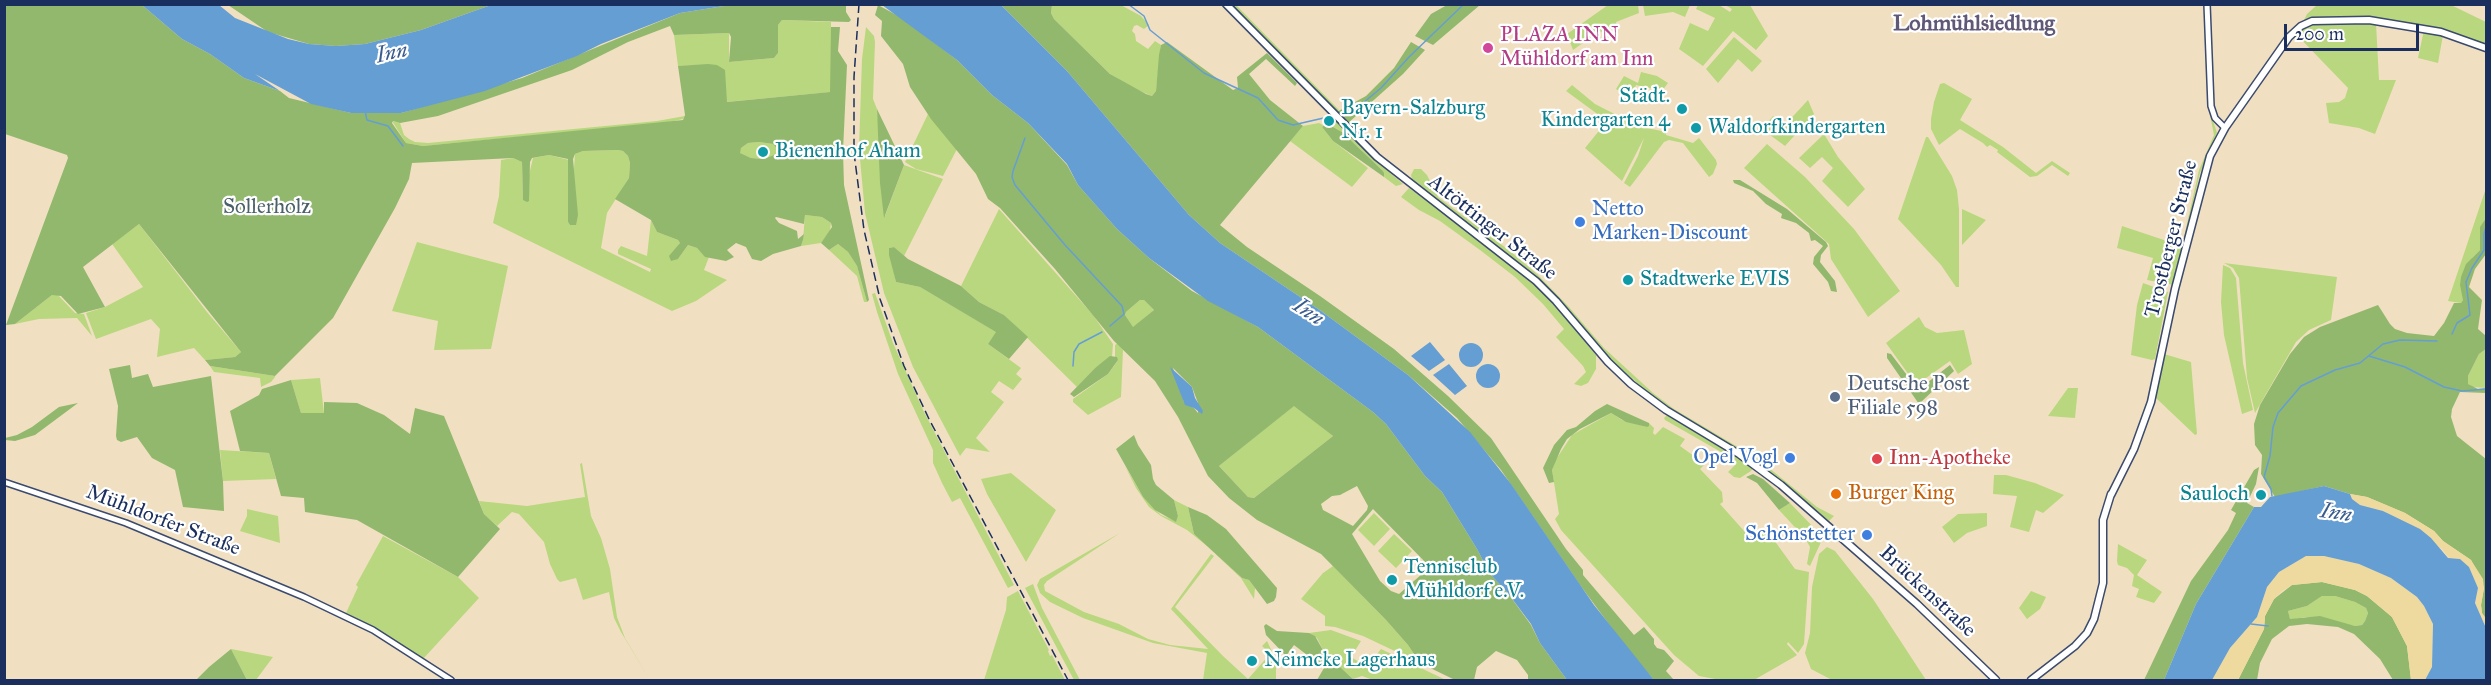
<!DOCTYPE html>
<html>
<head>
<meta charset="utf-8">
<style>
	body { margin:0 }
	#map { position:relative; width:2491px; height:685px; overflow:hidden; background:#f0e0c1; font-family:"IM FELL Great Primer",serif }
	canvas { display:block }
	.frame { position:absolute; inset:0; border:6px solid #1b2f5e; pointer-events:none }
	.scale { position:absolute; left:2284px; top:24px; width:135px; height:27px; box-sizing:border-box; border:3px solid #1b2f5e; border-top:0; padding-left:8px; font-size:18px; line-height:21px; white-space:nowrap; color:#1b2f5e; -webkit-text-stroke:4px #fff; paint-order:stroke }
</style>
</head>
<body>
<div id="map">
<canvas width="2491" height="685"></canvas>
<div class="frame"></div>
<div class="scale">200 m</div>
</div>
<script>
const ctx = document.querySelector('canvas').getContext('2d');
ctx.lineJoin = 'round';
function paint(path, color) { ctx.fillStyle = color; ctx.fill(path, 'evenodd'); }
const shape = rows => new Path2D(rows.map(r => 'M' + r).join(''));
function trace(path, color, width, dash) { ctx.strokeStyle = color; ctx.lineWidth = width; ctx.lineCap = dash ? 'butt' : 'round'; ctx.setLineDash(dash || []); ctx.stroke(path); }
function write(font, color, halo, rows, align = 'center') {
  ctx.font = font + ' "IM FELL Great Primer",serif'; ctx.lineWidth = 4.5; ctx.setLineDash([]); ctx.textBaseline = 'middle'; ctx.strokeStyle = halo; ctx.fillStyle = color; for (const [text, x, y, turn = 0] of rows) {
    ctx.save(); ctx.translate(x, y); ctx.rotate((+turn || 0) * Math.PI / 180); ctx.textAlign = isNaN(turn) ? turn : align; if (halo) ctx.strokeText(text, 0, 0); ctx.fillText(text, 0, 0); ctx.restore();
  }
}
const green = shape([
	[1119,4,1141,16,1149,25,1144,29,1137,25,1134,26,1132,31,1135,34,1136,41,1148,49,1155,41,1161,45,1156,91,1152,96,1133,88,1110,74,1054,19,1051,13,1052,5],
	[1229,5,1236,5,1339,110,1335,113],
	[1608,5,1638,5,1639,13,1616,22,1617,27,1590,35,1590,38,1573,50,1567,34],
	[1643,5,1643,4,1690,5,1685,17,1673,12,1645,16],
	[1698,5,1719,5,1730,12,1732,9,1725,5,1750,5,1768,36,1756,50,1733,31,1703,66,1679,49,1690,23,1708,31,1715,18,1696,9],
	[2317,5,2451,5,2486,22,2486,46,2436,29,2387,20,2346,17,2304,20,2307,14],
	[782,20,831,22,831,92,726,102,717,65,678,66,674,35,729,33,729,62,774,58,778,53,778,25],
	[2331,21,2376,23,2379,80,2396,80,2375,134,2359,128,2329,123,2326,103,2339,102,2345,98,2348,88,2295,33,2309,24],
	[866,27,874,36,875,42,873,99,877,109,885,216,904,165,943,179,904,256,894,247,889,248,896,282,920,287,997,332,988,344,1021,368,1016,374,1022,379,1013,390,999,381,991,392,1004,402,976,438,990,452,966,448,960,456,913,367,884,293,865,213,859,148,862,59],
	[2424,30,2443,35,2438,63,2418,58],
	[1734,37,1762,61,1752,72,1738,59,1718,83,1706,69],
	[1641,72,1657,76,1668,83,1662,91,1636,85,1630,98,1616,89,1624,76,1638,83],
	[1944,83,1972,99,1960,120,2003,147,2036,173,2052,161,2070,173,2068,176,2052,165,2037,176,2030,177,1997,152,1998,150,1990,145,1987,147,1983,143,1960,129,1939,145,1931,129,1931,119,1934,102,1940,84],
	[1572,85,1595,104,1638,126,1666,132,1666,135,1693,143,1699,138,1716,160,1717,164,1713,174,1709,177,1683,143,1669,140,1664,142,1630,187,1624,183,1638,156,1644,138,1622,181,1585,148,1607,121,1566,91],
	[1808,100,1814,114,1785,146,1762,129,1773,116,1784,126],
	[2208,105,2217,133,2200,173,2174,285,2147,280,2153,258,2117,248,2122,226,2182,246,2199,170,2214,135],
	[928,114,957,149,943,176,916,169,905,162],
	[685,116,683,119,664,123,423,146,406,143,392,121,400,123,404,135,409,139,415,142,428,143,657,121],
	[1331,116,1374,159,1403,184,1396,186,1384,177,1382,170,1342,132,1326,123],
	[1319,123,1323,125,1322,127,1333,141,1368,168,1352,187,1290,141,1303,126],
	[1824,134,1838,157,1865,189,1848,207,1822,181,1833,168,1822,157,1810,168,1799,158],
	[1926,137,1928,137,1952,176,1957,190,1959,209,1959,287,1956,287,1941,265,1898,219],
	[759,142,773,144,778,150,776,154,764,159,751,158,739,153,741,148,748,143],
	[1767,144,1805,177,1854,229,1900,291,1868,317,1831,259,1829,244,1744,168],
	[618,150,623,151,628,156,630,163,629,178,607,213,601,248,650,272,651,269,618,254,618,250,621,246,647,256,651,220,657,232,678,240,680,243,677,248,678,259,688,245,697,248,705,256,709,257,704,270,727,280,696,301,672,311,493,223,499,196,501,160,513,158,522,162,523,200,533,158,549,155,569,160,568,222,570,225,575,154,583,151],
	[1414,169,1421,169,1427,175,1438,197,1510,251,1537,274,1568,306,1604,348,1653,393,1674,409,1758,459,1817,507,1834,516,1829,521,1754,459,1654,398,1610,359,1571,313,1540,280,1412,179,1411,175],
	[1409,188,1509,260,1548,296,1596,355,1596,369,1588,383,1581,386,1574,384,1586,372,1583,366,1556,337,1564,329,1543,304,1515,277,1480,250,1440,221,1419,210,1401,197],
	[2486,188,2486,218,2480,228,2480,250,2472,258,2463,300,2461,303,2448,301],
	[999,209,1093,315,1113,344,1112,357,1095,368,1077,387,1004,315,979,302,961,286],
	[1962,209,1986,220,1962,245],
	[805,215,822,217,831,223,830,231,821,243,801,246,803,240],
	[139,224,207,312,241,352,235,357,205,360,194,348,157,357,160,329,151,319,96,339,86,313,105,307,143,287,112,244],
	[417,242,508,266,491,349,434,350,438,321,392,311],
	[838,244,848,252,857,266,867,302,864,302,857,276,829,250],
	[2224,263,2337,277,2331,320,2309,330,2296,342,2255,413,2247,378,2239,278,2233,268],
	[2223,265,2230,268,2236,278,2243,363,2253,410,2242,414,2224,335,2221,302],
	[2143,283,2168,292,2155,359,2152,360,2131,355,2137,305],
	[875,293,893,343,924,412,1014,585,1008,588,960,498,952,502,942,483,933,463,933,450,898,374,877,312,872,294],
	[57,294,75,313,84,314,92,336,77,318,39,319,5,326,15,324,52,295],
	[1140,300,1144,300,1154,310,1133,328,1125,315,1126,312],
	[1919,317,1925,327,1937,333,1964,330,1972,364,1958,374,1950,361,1919,383,1909,375,1886,343],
	[1118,343,1123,350,1121,397,1088,415,1073,402,1073,399,1108,374,1114,366,1118,360,1115,357,1115,345],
	[2486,349,2486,388,2472,387,2468,384,2468,376,2479,354],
	[2164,354,2191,362,2197,434,2195,435,2156,398],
	[210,366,275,376,275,377,271,382,261,387,260,378,214,372],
	[320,378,324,413,301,413,291,380],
	[2068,388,2078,388,2075,418,2048,416],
	[1294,405,1333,436,1254,498,1248,497,1219,466],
	[1611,413,1622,420,1647,427,1649,423,1654,428,1653,433,1655,435,1663,427,1685,439,1680,446,1705,464,1700,469,1722,492,1723,502,1720,504,1753,541,1766,529,1795,569,1809,572,1804,644,1798,653,1788,642,1787,644,1797,655,1794,657,1754,680,1721,680,1699,676,1674,655,1561,530,1555,519,1559,514,1552,470,1555,461,1572,435],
	[1667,415,1740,458,1753,468,1751,471,1740,478,1734,477,1728,472,1735,465,1735,460,1665,420,1664,418],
	[220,450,269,453,276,479,223,481],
	[582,463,591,516,601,538,610,569,617,617,625,638,650,680,621,632,614,618,609,592,583,600,576,578,560,582,557,579,550,564,544,542,519,514,512,512,497,526,484,514,479,501,527,506,585,497,580,464],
	[1125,466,1143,497,1161,515,1176,521,1178,516,1174,500,1188,507,1194,534,1207,545,1242,578,1249,580,1255,588,1254,599,1241,578,1207,546,1187,530,1161,516,1149,507,1136,488],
	[1011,473,1056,510,1026,562,987,494,981,479],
	[1994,475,2006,475,2035,483,2064,495,2043,513,2036,510,2029,532,2010,527,2017,496,1993,494],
	[1790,503,1820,534,1821,542,1810,566,1807,564,1810,547,1805,538,1779,510],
	[247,509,278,516,280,543,240,531,247,516],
	[1374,513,1390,529,1374,546,1358,530],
	[1987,513,1987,526,1967,533,1954,543,1942,527,1958,514],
	[1120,533,1047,581,1044,585,1045,591,1084,612,1119,624,1148,639,1170,645,1208,649,1171,609,1211,554,1214,556,1175,607,1223,656,1248,679,1270,654,1262,646,1267,641,1276,660,1276,680,1203,680,1207,653,1153,643,1083,618,1050,602,1040,593,1037,585,1040,579],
	[1394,534,1412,551,1396,568,1378,551],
	[383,536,458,577,479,598,423,659,378,630,346,613,358,587,356,585],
	[2118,544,2147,560,2137,575,2162,592,2154,603,2136,597,2139,589,2132,586,2134,575,2127,568,2118,565,2117,561],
	[1827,547,1835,551,1873,599,1926,680,1832,680,1811,669,1805,653,1810,633,1812,587,1819,554],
	[1333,566,1386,620,1408,645,1420,663,1363,636,1335,627,1325,626,1325,616,1301,599,1323,573],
	[1033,584,1042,608,1080,680,1074,680,1025,588],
	[1018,591,1049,650,1048,651,1050,656,1052,655,1065,680,984,680,1006,610,1007,597],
	[2031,591,2046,597,2040,609,2027,619,2019,608],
	[2322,596,2335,596,2355,602,2366,608,2368,613,2365,621,2362,625,2355,626,2305,617,2290,620,2288,611,2307,606],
	[1331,630,1361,641,1351,657,1367,667,1381,649,1446,680,1373,680,1362,676,1353,679,1324,652,1317,638,1309,633],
	[231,649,273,657,256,680,247,680]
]);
const forest = shape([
	[5,5,142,5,182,39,210,54,244,78,280,91,289,98,351,113,401,113,522,78,680,13,730,5,846,5,846,12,851,20,849,22,782,20,778,25,778,53,774,58,729,62,731,37,729,33,674,35,670,26,628,42,572,70,438,116,400,123,393,121,392,123,406,143,423,146,683,120,685,115,678,66,708,64,717,65,725,70,727,102,830,92,831,27,840,27,838,51,847,65,843,151,844,185,869,300,867,302,857,266,848,252,838,244,829,250,821,243,832,227,831,223,822,217,805,215,804,224,776,217,775,218,779,223,797,231,798,239,804,234,803,240,801,246,773,254,761,261,752,259,746,247,736,243,727,250,734,257,726,261,705,257,697,248,688,245,678,259,671,261,669,256,680,243,678,240,657,232,651,220,615,199,629,178,630,163,628,156,623,151,618,150,583,151,575,154,573,159,578,215,576,225,570,225,568,222,568,159,549,155,532,158,530,162,529,201,527,202,523,200,522,162,513,158,412,163,409,179,395,208,333,318,275,376,210,366,205,360,235,357,241,352,139,224,83,267,105,307,78,314,61,296,52,295,15,324,6,325,68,158,67,155,5,134],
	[759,142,773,144,778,150,776,154,764,159,751,158,740,153,741,148,748,143],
	[228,5,491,5,421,30,365,44,336,46,309,44,268,32],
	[878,5,902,18,957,60,992,95,1028,123,1067,165,1078,185,1117,229,1149,258,1192,291,1258,327,1373,412,1386,424,1425,476,1442,492,1477,549,1490,574,1507,592,1531,625,1540,643,1567,680,1528,680,1528,675,1517,660,1496,651,1477,667,1474,680,1455,680,1420,663,1408,645,1386,620,1321,554,1257,520,1229,498,1208,476,1178,417,1155,381,1114,341,1055,269,1000,208,988,199,976,174,931,119,910,87,903,64,881,36,882,21,875,15],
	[1140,300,1144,300,1154,310,1133,327,1125,315,1126,312],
	[1173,368,1192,387,1198,403,1198,413,1194,408,1184,402],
	[1294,406,1333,436,1254,498,1248,497,1219,466],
	[1357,486,1368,506,1367,510,1353,526,1323,510,1321,504,1332,496,1340,495],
	[1373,509,1430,567,1399,594,1391,591,1380,581,1352,534],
	[1001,5,1052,5,1051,13,1054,19,1110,74,1146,94,1152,96,1156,91,1159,55,1161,45,1167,42,1233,90,1238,88,1237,77,1267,53,1297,83,1295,86,1266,59,1249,74,1270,100,1303,126,1220,225,1247,247,1320,296,1394,349,1448,396,1491,438,1566,549,1583,570,1583,575,1634,635,1644,627,1654,639,1654,644,1657,648,1664,650,1674,661,1666,671,1674,680,1654,680,1628,650,1580,585,1501,470,1457,418,1408,375,1321,311,1220,243,1189,215,1067,71],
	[1447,5,1480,5,1433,45,1415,36,1431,14],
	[1411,42,1425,50,1403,74,1347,124,1335,113,1366,96,1394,68],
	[877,109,904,165,884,218,880,183],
	[1326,123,1342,132,1382,170,1384,173,1384,177,1333,141,1322,127],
	[1733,180,1740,180,1787,209,1826,242,1828,246,1821,255,1820,262,1835,281,1837,292,1831,291,1828,282,1813,264,1814,257,1823,246,1815,240,1811,241,1809,233,1796,223,1781,218,1782,214,1766,204,1753,191,1734,183],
	[2486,218,2486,254,2475,269,2469,287,2482,300,2478,329,2486,336,2486,349,2479,354,2468,376,2468,384,2478,389,2486,388,2486,393,2460,392,2452,409,2451,417,2457,436,2486,459,2486,619,2482,613,2481,605,2484,588,2471,560,2443,541,2434,531,2405,513,2367,497,2350,494,2324,486,2275,497,2261,474,2262,455,2255,445,2254,424,2260,405,2290,354,2304,337,2320,327,2378,305,2390,324,2395,329,2407,333,2434,336,2444,323,2454,303,2461,303,2463,300,2460,285,2461,277,2466,264,2480,250,2480,227],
	[894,247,908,259,961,286,979,302,1004,315,1028,337,1009,359,988,344,996,332,920,287,896,282,889,255,889,248],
	[1887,353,1891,354,1913,383,1923,386,1950,365,1954,371,1919,404,1887,358],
	[1110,356,1117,357,1118,360,1108,374,1074,397,1070,394,1095,368],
	[130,365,132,378,148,374,153,387,211,376,223,481,224,511,183,507,175,470,152,458,137,437,121,442,117,440,116,436,118,406,109,369],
	[291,380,301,413,324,413,324,402,357,403,384,415,410,434,415,408,444,416,484,514,500,529,458,577,357,520,305,512,304,498,281,496,269,453,240,451,230,411,259,395,262,389],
	[78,403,35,435,15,441,5,440,5,438,17,435,32,427,59,407],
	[1607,404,1649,423,1649,426,1647,427,1626,422,1611,413,1580,429,1567,439,1561,449,1552,470,1554,482,1549,483,1543,468,1554,445,1567,430,1576,427,1595,411],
	[1134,435,1138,445,1151,465,1153,479,1156,485,1174,500,1178,516,1176,522,1155,510,1143,497,1116,449],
	[2259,467,2256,484,2247,503,2254,507,2196,604,2164,680,2144,680,2191,581,2228,530,2236,513,2231,510,2254,470],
	[1753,474,1763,479,1790,503,1779,510,1757,483,1746,477],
	[1188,507,1207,515,1226,529,1277,588,1276,597,1274,601,1267,604,1249,580,1242,578,1194,534],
	[2322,582,2355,590,2367,596,2392,617,2407,646,2411,680,2393,680,2380,659,2354,634,2338,627,2307,624,2289,626,2272,639,2260,663,2257,680,2238,680,2264,629,2265,616,2274,599,2292,585],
	[2322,596,2335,596,2355,602,2366,608,2368,613,2365,621,2362,625,2355,626,2320,616,2290,619,2288,611,2307,606],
	[1266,624,1277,631,1309,633,1315,636,1324,652,1354,680,1317,680,1324,668,1294,645,1286,656,1266,635,1264,626],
	[231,649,247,680,196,680,209,667]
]);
const sand = shape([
	[2350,494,2367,497,2405,513,2434,531,2443,541,2471,560,2483,579,2484,588,2481,605,2482,613,2486,619,2486,628,2475,603,2478,588,2469,567,2460,559,2449,558,2442,549,2384,511,2360,505,2352,499],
	[2306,556,2324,556,2359,564,2391,578,2417,597,2424,606,2433,624,2432,667,2425,680,2411,680,2407,646,2392,617,2367,596,2355,590,2322,582,2292,585,2281,592,2274,599,2265,616,2264,629,2238,680,2212,680,2230,648,2257,617,2267,587,2279,572]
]);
const water = shape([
	[142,5,219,5,235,18,288,39,309,44,336,46,365,44,421,30,491,5,730,5,680,13,601,44,577,56,485,91,401,113,351,113,311,104,255,74,280,91,244,78,210,54,182,39],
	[882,5,1001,5,1067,71,1189,215,1220,243,1321,311,1408,375,1470,432,1511,484,1594,605,1654,680,1567,680,1540,643,1531,624,1507,592,1490,574,1477,549,1442,492,1425,476,1386,424,1373,412,1258,327,1208,301,1149,258,1117,229,1078,185,1067,164,1028,123,992,95,957,60],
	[1430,342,1445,360,1429,371,1411,356],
	'1459 355a12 12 0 1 1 24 0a12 12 0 1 1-24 0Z',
	'1476 376a12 12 0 1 1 24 0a12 12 0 1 1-24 0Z',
	[1449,364,1467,386,1455,395,1433,375],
	[1170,367,1192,387,1195,398,1203,411,1202,414,1194,408,1185,405],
	[2324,486,2350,494,2352,499,2360,505,2383,511,2420,529,2431,538,2448,558,2460,559,2469,567,2478,588,2475,603,2486,628,2486,680,2425,680,2432,667,2433,624,2424,606,2417,597,2391,578,2359,564,2324,556,2306,556,2279,572,2267,587,2257,617,2230,648,2212,680,2164,680,2196,604,2254,507,2261,507,2270,497]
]);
const stream = shape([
	[1128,4,1144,16,1150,30,1204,73,1258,98,1278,120,1293,125,1328,117],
	[365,111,367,120,388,126,403,146],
	[1339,114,1363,103,1381,88,1409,57,1464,4],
	[1025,138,1013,171,1012,177,1015,185,1065,245,1122,306,1124,314,1110,326],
	[2452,334,2457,323,2470,315,2466,282,2472,268,2484,250,2484,234,2486,227],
	[2369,356,2405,367,2444,387,2462,391,2486,389],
	[1073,366,1074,352,1079,344,1102,332],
	[2272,496,2271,489,2264,477,2270,456,2273,427,2278,413,2301,386,2335,370,2360,363,2383,344,2400,340,2437,341],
	[2251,624,2268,626]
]);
const tertiary = shape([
	[2207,4,2211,106,2215,118,2225,128],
	[4,482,126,523,304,597,373,630,451,680]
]);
const secondary = shape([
	[1226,4,1377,157,1536,281,1556,301,1608,362,1631,384,1666,410,1739,454,1781,485,1917,604,1996,680],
	[2111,495,2134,449,2151,402,2175,289,2210,156,2225,128,2289,37,2301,26,2312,21,2369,20,2441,32,2486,48],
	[2031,680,2075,646,2087,633,2094,619,2103,583,2103,520,2111,494]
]);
const rail = shape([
	[859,4,854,77,854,153,864,230,880,299,904,366,929,419,1068,680]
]);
const markers = [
	[1488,48,6,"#d1479c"],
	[1682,109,6,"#0f9aa8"],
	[1329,121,6,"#0f9aa8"],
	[1696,128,6,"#0f9aa8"],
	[763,152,6,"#0f9aa8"],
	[1580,222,6,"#3f7fe0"],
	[1628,280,6,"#0f9aa8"],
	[1835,397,6,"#5c6f8a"],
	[1790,458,6,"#3f7fe0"],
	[1877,459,6,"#e0444e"],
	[1836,494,6,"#e8710a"],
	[2261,495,6,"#0f9aa8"],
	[1867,535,6,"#3f7fe0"],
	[1392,580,6,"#0f9aa8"],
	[1252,661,6,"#0f9aa8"]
];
const hotelNames = [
	["PLAZA INN",1500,36],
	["Mühldorf am Inn",1500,60]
];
const cultureNames = [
	["Städt.",1670,97,"right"],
	["Kindergarten 4",1670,121,"right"],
	["Bayern-Salzburg",1341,109],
	["Nr. 1",1341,133],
	["Waldorfkindergarten",1708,128],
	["Bienenhof Aham",775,152],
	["Stadtwerke EVIS",1640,280],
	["Sauloch",2249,495,"right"],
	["Tennisclub",1404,568],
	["Mühldorf e.V.",1404,592],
	["Neimcke Lagerhaus",1264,661]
];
const parkNames = [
	["Sollerholz",267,208]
];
const shopNames = [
	["Netto",1592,210,"left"],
	["Marken-Discount",1592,234,"left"],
	["Opel Vogl",1778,458],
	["Schönstetter",1855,535]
];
const streetNames = [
	["Altöttinger Straße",1492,228,38],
	["Trostberger Straße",2172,239,-76],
	["Mühldorfer Straße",163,521,21],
	["Brückenstraße",1927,592,43]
];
const serviceNames = [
	["Deutsche Post",1847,385],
	["Filiale 598",1847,409]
];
const healthNames = [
	["Inn-Apotheke",1889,459]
];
const foodNames = [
	["Burger King",1848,494]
];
const neighbourhoodNames = [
	["Lohmühlsiedlung",1974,25]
];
const waterNames = [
	["Inn",392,54,-12],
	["Inn",1308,313,34],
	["Inn",2336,514,9]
];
paint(green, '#b9d77e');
paint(forest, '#92b86d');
paint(sand, '#eeda9e');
paint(water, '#659ed3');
trace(stream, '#659ed3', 1.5);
trace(tertiary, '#3b4a6d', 8);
trace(secondary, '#3b4a6d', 9);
trace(tertiary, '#fff', 5);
trace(secondary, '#fff', 6);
trace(rail, '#1b2f5e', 1.5, [9, 4.5]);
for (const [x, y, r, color] of markers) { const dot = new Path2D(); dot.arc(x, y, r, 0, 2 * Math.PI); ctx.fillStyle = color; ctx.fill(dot); trace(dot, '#fff', 2); }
write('21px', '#b23c85', '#fff', hotelNames, 'left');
write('21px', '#0d838f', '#fff', cultureNames, 'left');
write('21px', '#4a6168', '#fff', parkNames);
write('21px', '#366cbe', '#fff', shopNames, 'right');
write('21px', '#1b2f5e', '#fff', streetNames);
write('21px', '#4e5e75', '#fff', serviceNames, 'left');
write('21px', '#be3a42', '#fff', healthNames, 'left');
write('21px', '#c56008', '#fff', foodNames, 'left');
write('bold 22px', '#605876', '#fff', neighbourhoodNames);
write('italic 22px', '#395b8d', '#fff', waterNames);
</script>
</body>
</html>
